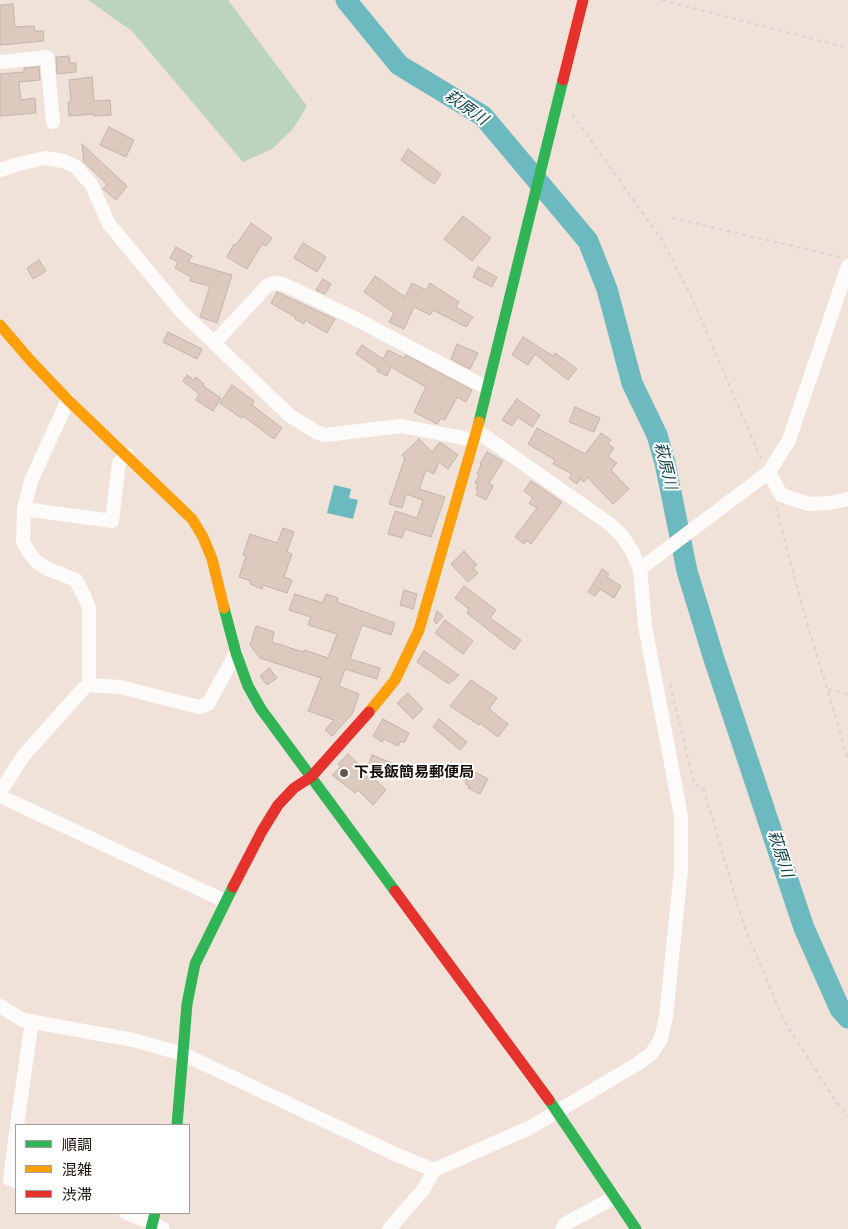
<!DOCTYPE html>
<html>
<head>
<meta charset="utf-8">
<style>
	body { margin:0 }
	#map { position:relative; width:848px; height:1229px; overflow:hidden; background:#f0e2d8; font-family:"Noto Sans","Noto Sans JP",sans-serif }
	canvas { display:block }
	.legend { position:absolute; left:15px; top:1124px; width:175px; height:90px; box-sizing:border-box; background:#fff; border:1px solid #a29e9c; margin:0; padding:6px 9px; list-style:none; font-size:15px; color:#160d08 }
	.legend li { display:flex; align-items:center; gap:10px; height:25px }
	.legend b { width:25px; border:1px solid #a29e9c }
</style>
</head>
<body>
<div id="map">
<canvas width="848" height="1229"></canvas>
<ul class="legend">
<li><b style="height:6px;background:#30b455"></b>順調</li>
<li><b style="height:6px;background:#ff9f0a"></b>混雑</li>
<li><b style="height:6px;background:#e5322d"></b>渋滞</li>
</ul>
</div>
<script>
const ctx = document.querySelector('canvas').getContext('2d');
ctx.lineJoin = 'round';
function paint(path, color) { ctx.fillStyle = color; ctx.fill(path, 'evenodd'); }
const shape = rows => new Path2D(rows.map(r => 'M' + r).join(''));
function trace(path, color, width, dash) { ctx.strokeStyle = color; ctx.lineWidth = width; ctx.lineCap = dash ? 'butt' : 'round'; ctx.setLineDash(dash || []); ctx.stroke(path); }
function write(font, color, halo, rows, align = 'center') {
  ctx.font = font + ' "Noto Sans","Noto Sans JP",sans-serif'; ctx.lineWidth = 4; ctx.setLineDash([]); ctx.textBaseline = 'middle'; ctx.strokeStyle = halo; ctx.fillStyle = color; for (const [text, x, y, turn = 0] of rows) {
    ctx.save(); ctx.translate(x, y); ctx.rotate((+turn || 0) * Math.PI / 180); ctx.textAlign = isNaN(turn) ? turn : align; if (halo) ctx.strokeText(text, 0, 0); ctx.fillText(text, 0, 0); ctx.restore();
  }
}
const green = shape([
	[88,0,228,0,307,106,293,129,272,149,243,162,132,31]
]);
const water = shape([
	[334,485,351,489,349,498,358,500,353,519,327,513]
]);
const river = shape([
	[346,0,399,65,483,116,588,241,607,289,632,383,657,435,665,463,687,571,714,659,804,928,840,1009,848,1018]
]);
const building = shape([
	[13,4,15,27,34,26,35,31,43,31,44,41,0,45,0,5,13,4],
	[69,56,70,63,76,63,76,72,57,74,56,57,69,56],
	[39,67,40,80,19,82,21,100,35,98,36,113,0,116,0,74,24,72,24,68,39,67],
	[92,77,94,101,110,100,111,115,94,116,94,114,69,116,68,102,71,102,69,80,92,77],
	[109,127,134,140,126,157,100,145,109,127],
	[82,144,127,186,116,200,103,189,107,184,84,162,82,144],
	[408,149,441,174,434,184,401,160,408,149],
	[463,216,491,238,472,261,444,239,463,216],
	[251,223,272,238,266,246,262,244,247,269,227,257,234,244,236,245,251,223],
	[303,243,326,257,317,272,294,258,303,243],
	[176,247,192,256,188,262,232,275,217,323,200,317,210,286,190,281,191,277,175,268,178,262,170,258,176,247],
	[39,260,46,271,33,279,27,268,39,260],
	[478,267,497,277,492,287,473,277,478,267],
	[375,276,405,297,412,283,426,290,430,283,459,302,456,307,473,317,466,327,433,310,430,315,414,307,404,329,389,322,394,313,364,292,375,276],
	[323,279,331,284,325,294,316,290,323,279],
	[277,292,335,319,327,333,305,320,304,324,295,319,295,317,271,303,277,292],
	[168,332,202,349,197,359,163,342,168,332],
	[523,337,553,356,555,353,577,369,568,380,535,354,528,365,512,355,523,337],
	[457,344,478,353,470,369,451,359,457,344],
	[362,345,383,359,388,350,404,358,406,355,472,390,466,402,457,397,445,420,441,418,437,424,414,412,426,387,391,367,387,376,377,371,378,369,356,354,362,345],
	[187,375,194,380,196,377,204,384,203,386,221,398,213,411,196,400,199,394,183,381,187,375],
	[232,385,254,401,252,405,282,428,274,439,243,416,241,418,220,403,232,385],
	[517,399,540,415,532,427,518,417,512,426,502,420,517,399],
	[575,407,600,418,594,432,569,422,575,407],
	[537,428,585,454,601,433,611,440,608,444,614,448,608,457,617,463,611,470,629,489,613,504,587,477,584,482,580,479,577,484,569,478,572,474,553,464,555,460,528,444,537,428],
	[419,439,432,452,440,442,458,455,448,469,439,462,434,474,426,470,419,489,445,497,431,537,405,529,402,538,388,534,395,511,417,518,423,500,406,494,402,508,389,504,405,458,402,455,419,439],
	[487,452,503,461,489,483,493,486,486,500,476,495,478,491,476,489,478,484,475,483,479,475,477,474,481,465,480,464,487,452],
	[531,481,562,502,531,544,526,540,524,544,515,537,537,508,529,503,533,498,524,491,531,481],
	[283,528,294,532,287,552,292,554,284,577,292,580,287,593,263,585,262,589,250,584,251,581,239,577,246,556,243,555,250,534,277,543,283,528],
	[464,551,477,565,473,568,478,573,468,582,451,564,464,551],
	[602,569,609,574,607,577,621,586,614,598,600,589,595,596,588,592,602,569],
	[464,586,496,610,490,618,521,640,514,650,467,613,469,609,455,598,464,586],
	[404,590,417,594,413,609,400,605,404,590],
	[295,594,323,603,326,594,338,598,337,602,395,623,391,635,362,625,350,659,380,668,377,679,345,669,339,686,359,694,352,714,332,736,325,730,334,720,308,711,321,678,260,658,250,645,256,626,274,632,272,642,303,652,304,650,328,658,337,634,308,625,311,617,289,610,295,594],
	[437,611,443,616,436,624,434,621,437,611],
	[445,620,473,641,463,654,435,633,445,620],
	[424,651,459,675,449,684,417,662,424,651],
	[269,668,277,678,267,685,260,676,269,668],
	[471,680,497,698,489,709,508,724,498,737,480,723,479,725,450,706,471,680],
	[408,693,423,709,413,719,397,703,408,693],
	[383,719,409,733,404,743,401,741,398,746,384,739,382,742,373,736,383,719],
	[439,719,467,742,460,750,433,727,439,719],
	[348,754,386,790,373,805,358,790,355,793,332,775,341,767,338,764,348,754],
	[372,755,394,764,390,773,369,764,372,755],
	[464,766,488,779,480,794,468,788,469,785,465,784,467,781,458,777,464,766]
]);
const path = shape([
	[662,0,848,48],
	[572,114,662,240,692,298,761,459],
	[672,218,840,257],
	[776,507,803,609,848,759],
	[670,684,694,783,704,790,744,926,784,1021,835,1100,848,1116],
	[828,689,848,694]
]);
const street = shape([
	[0,62,47,57,53,122],
	[0,170,19,164,45,158,63,161,75,166,91,184,109,224,181,311,289,415,316,432,325,435,401,426,474,440],
	[214,343,267,286,274,283,283,284,354,318,487,388],
	[68,400,31,481,24,509,23,542,30,554,37,562,48,569,76,580,85,598,89,608,89,685],
	[769,472,781,495,809,504,830,503,848,499],
	[24,509,112,521,119,463,127,455],
	[640,569,769,472,789,440,848,266],
	[0,792,24,755,84,688,89,685,120,687,199,707,208,704,236,653],
	[0,796,225,901],
	[0,1006,23,1020,133,1040,183,1054,395,1154,434,1170],
	[17,1125,32,1021],
	[16,1133,10,1179,16,1181],
	[126,1213,153,1223,163,1229],
	[389,1229,423,1190,434,1170,531,1127,637,1064,651,1054,661,1039,666,1017,681,870,681,816,645,626,640,569,632,551,622,536,611,525,477,431],
	[562,1229,565,1224,615,1197]
]);
const fast = shape([
	[479,422,563,80],
	[224,608,236,653,248,686,261,709,395,891],
	[549,1100,636,1229],
	[177,1125,187,1004,195,964,233,887],
	[151,1229,155,1213]
]);
const slow = shape([
	[0,325,30,360,68,400,192,519,203,537,212,559,224,608],
	[369,712,395,680,419,630,479,422]
]);
const jam = shape([
	[563,80,583,0],
	[233,887,262,831,278,805,294,788,311,777,369,712],
	[395,891,549,1100]
]);
const markers = [
	[344,773,5,"#625851"]
];
const poiNames = [
	["下長飯簡易郵便局",354,773]
];
const waterNames = [
	["萩原川",466,108,35],
	["萩原川",665,466,76],
	["萩原川",780,854,72]
];
paint(green, '#bcd4be');
paint(water, '#6db9c0');
trace(river, '#6db9c0', 21);
paint(building, '#dec9be');
trace(building, '#bfb4ad', 1);
trace(path, '#d8d4d0', 2, [4, 4]);
trace(street, '#fdfbf9', 14);
trace(fast, '#30b455', 11);
trace(slow, '#ff9f0a', 11);
trace(jam, '#e5322d', 11);
for (const [x, y, r, color] of markers) { const dot = new Path2D(); dot.arc(x, y, r, 0, 2 * Math.PI); ctx.fillStyle = color; ctx.fill(dot); trace(dot, '#fff', 2); }
write('bold 15px', '#160d08', '#fff', poiNames, 'left');
write('italic 16px', '#0f4147', '#fff', waterNames);
</script>
</body>
</html>
